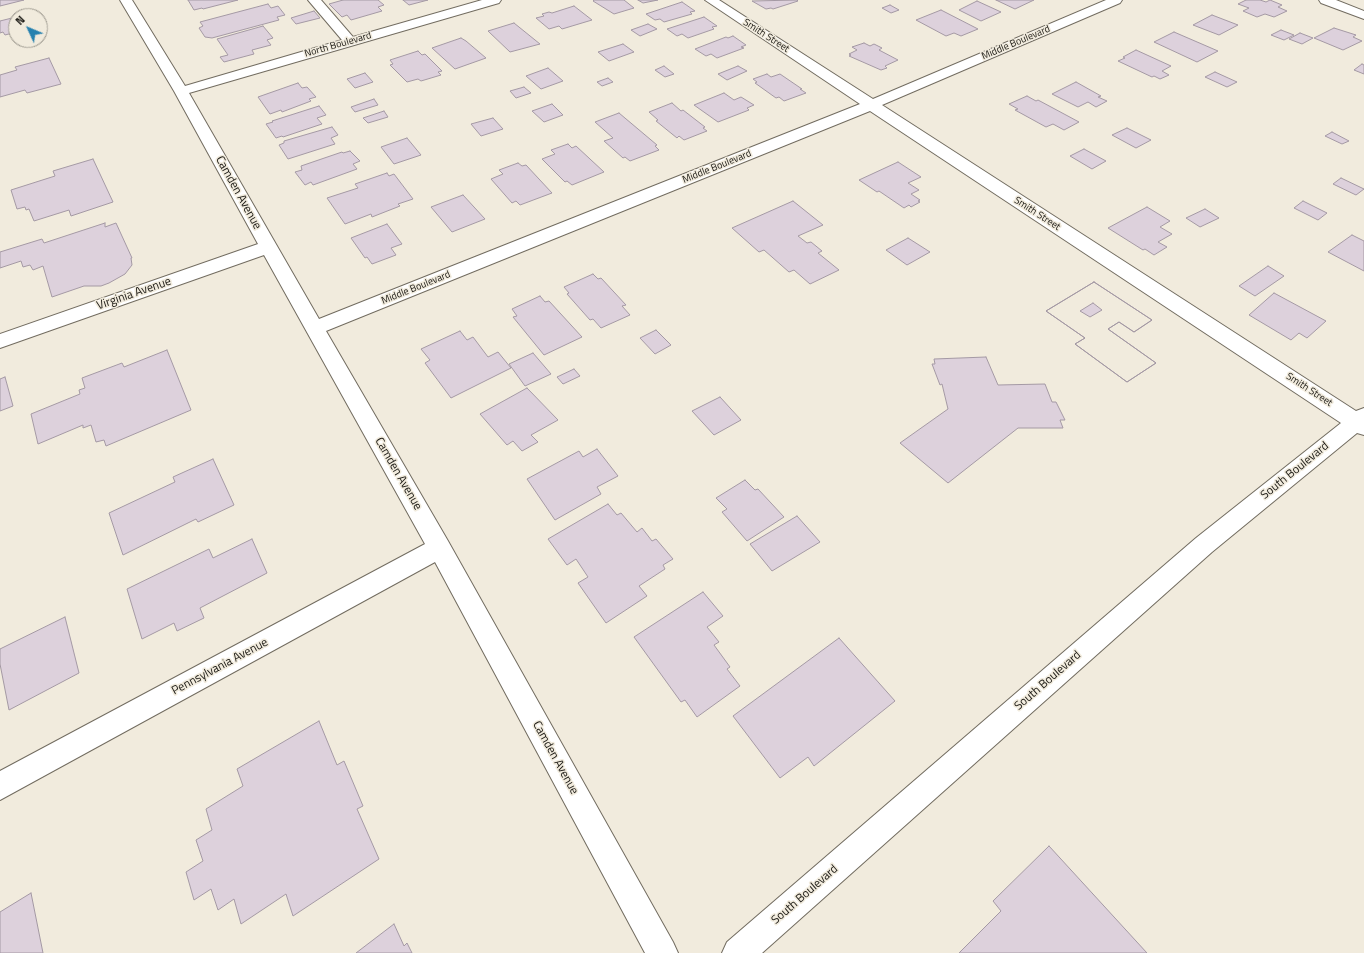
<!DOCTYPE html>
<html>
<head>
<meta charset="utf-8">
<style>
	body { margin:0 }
	#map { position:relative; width:1364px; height:953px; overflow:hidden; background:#f1ebdd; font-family:"Titillium Web",sans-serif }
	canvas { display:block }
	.north { position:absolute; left:8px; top:8px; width:40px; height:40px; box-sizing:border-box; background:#f1ebdd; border:1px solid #9b978d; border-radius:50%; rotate:314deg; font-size:11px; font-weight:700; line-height:16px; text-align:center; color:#1b1914 }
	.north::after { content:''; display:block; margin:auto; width:14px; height:18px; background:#2681af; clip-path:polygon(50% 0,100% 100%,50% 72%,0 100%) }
</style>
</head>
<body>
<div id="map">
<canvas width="1364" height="953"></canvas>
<div class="north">N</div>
</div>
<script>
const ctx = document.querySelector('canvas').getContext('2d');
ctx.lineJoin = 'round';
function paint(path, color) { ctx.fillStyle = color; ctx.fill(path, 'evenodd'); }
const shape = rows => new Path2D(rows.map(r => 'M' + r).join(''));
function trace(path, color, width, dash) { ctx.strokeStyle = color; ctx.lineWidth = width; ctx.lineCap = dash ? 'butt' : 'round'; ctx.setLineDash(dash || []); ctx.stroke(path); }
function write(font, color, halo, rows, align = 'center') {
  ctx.font = font + ' "Titillium Web",sans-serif'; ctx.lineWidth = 3; ctx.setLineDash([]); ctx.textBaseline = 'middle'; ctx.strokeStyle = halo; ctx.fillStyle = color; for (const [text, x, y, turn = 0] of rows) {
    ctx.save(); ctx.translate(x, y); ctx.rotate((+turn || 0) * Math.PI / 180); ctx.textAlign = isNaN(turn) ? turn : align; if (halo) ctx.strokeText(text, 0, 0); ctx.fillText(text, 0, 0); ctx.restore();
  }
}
const building = shape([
	[0,0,24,0,0,6,0,0],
	[188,0,238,0,203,9,202,8,194,10,188,0],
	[343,0,378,0,384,5,378,7,382,11,351,20,347,15,342,17,329,4,343,0],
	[403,0,428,0,409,5,403,0],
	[594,0,624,0,634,8,614,14,593,1,594,0],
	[638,0,658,0,643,3,638,0],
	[797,0,798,1,773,9,771,8,766,9,752,1,797,0],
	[996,0,1034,0,1015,9,996,0],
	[1246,0,1260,0,1266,2,1270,0,1282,5,1278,7,1287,11,1274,17,1265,14,1257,17,1243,11,1249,8,1238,4,1246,0],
	[977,1,1001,12,981,21,959,10,977,1],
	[682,2,695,11,690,12,692,14,664,22,660,19,655,20,646,14,682,2],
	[268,4,271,8,278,6,285,15,277,17,279,20,212,38,205,37,199,28,203,26,200,22,268,4],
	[890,5,899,10,891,13,882,8,890,5],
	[574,6,592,20,562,29,559,26,549,29,536,18,544,16,542,14,549,12,552,13,574,6],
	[29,10,35,16,16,16,16,32,5,35,3,32,0,33,0,21,16,17,14,14,29,10],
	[941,10,978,29,961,36,954,33,946,36,916,20,941,10],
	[314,11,320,18,296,24,291,18,314,11],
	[1212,15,1238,25,1219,35,1193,25,1212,15],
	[704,17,717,26,712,27,714,29,688,38,682,34,677,36,667,29,704,17],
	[514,23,540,44,510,52,488,31,514,23],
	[648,24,657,29,640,36,631,30,648,24],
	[263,26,273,38,267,40,271,45,252,50,254,54,224,62,220,57,228,55,217,39,263,26],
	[1334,28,1356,35,1353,37,1362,41,1343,50,1314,38,1334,28],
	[1281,30,1294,35,1284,40,1271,35,1281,30],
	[1174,32,1218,51,1197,62,1154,42,1174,32],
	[1300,33,1313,38,1302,44,1289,39,1300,33],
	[733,36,746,45,741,47,744,48,717,58,711,54,706,56,695,49,726,37,728,38,733,36],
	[461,38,466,41,486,58,455,69,432,48,461,38],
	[864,43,870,46,874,44,882,48,879,50,898,60,885,66,887,68,881,70,849,56,851,55,849,54,857,50,852,47,864,43],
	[623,44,634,52,609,61,598,52,623,44],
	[1136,50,1171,66,1162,71,1169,75,1160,79,1154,76,1152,77,1118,61,1125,58,1123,57,1136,50],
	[418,51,422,55,425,54,442,71,438,72,441,75,421,81,418,79,407,82,390,65,393,64,390,60,418,51],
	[49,58,61,84,27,93,25,90,0,97,0,75,17,70,15,67,49,58],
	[1362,64,1364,65,1364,74,1354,70,1362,64],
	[664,66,674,74,665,77,655,70,664,66],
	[738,66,747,71,727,80,718,74,738,66],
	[548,68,563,81,541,89,526,76,548,68],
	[1215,72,1237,82,1227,87,1205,77,1215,72],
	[365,73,373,82,355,88,347,79,365,73],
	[767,74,771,77,780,74,802,89,800,89,806,93,784,101,779,97,776,98,755,83,757,82,753,79,767,74],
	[608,78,613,82,602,86,597,82,608,78],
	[1076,82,1101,96,1098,97,1107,101,1096,107,1088,102,1078,107,1052,94,1076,82],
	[298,83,302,88,307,87,316,97,309,99,311,101,282,112,281,110,270,114,258,97,298,83],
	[524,87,531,93,516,98,510,91,524,87],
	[724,93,734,100,741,97,754,105,747,108,749,110,718,122,694,105,724,93],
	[1027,96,1036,101,1038,100,1079,122,1064,130,1053,124,1046,127,1015,110,1018,109,1009,104,1027,96],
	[374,99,378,105,355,112,351,107,374,99],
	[672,103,681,111,683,110,705,127,703,128,707,131,684,140,679,136,677,138,656,121,658,120,649,112,672,103],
	[552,104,563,115,544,122,532,111,552,104],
	[319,106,326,115,317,118,322,124,283,137,282,136,276,138,266,124,273,122,272,121,319,106],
	[384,111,388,117,368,123,363,118,384,111],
	[619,113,657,145,655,146,659,150,630,161,625,157,623,158,604,141,613,138,595,122,619,113],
	[493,118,503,129,481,136,471,124,493,118],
	[332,127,338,135,331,138,335,144,288,159,279,145,284,143,284,141,332,127],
	[1127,128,1151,140,1136,148,1112,135,1127,128],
	[1332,132,1349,141,1342,144,1325,136,1332,132],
	[407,138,421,155,394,164,381,147,407,138],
	[568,144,572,148,576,146,604,172,572,185,567,181,565,182,542,159,555,154,551,150,568,144],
	[1084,149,1106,161,1092,169,1070,156,1084,149],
	[350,151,360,161,353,164,357,169,313,185,311,182,305,185,295,172,302,170,301,166,342,152,343,153,350,151],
	[93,159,113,202,71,216,69,210,34,221,29,209,26,210,25,207,17,209,11,190,55,176,53,171,93,159],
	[898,162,921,177,908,183,919,190,911,194,920,200,918,201,920,202,911,207,909,205,904,208,879,191,877,192,859,180,898,162],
	[518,163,522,166,526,165,552,193,520,205,516,201,512,203,491,179,503,174,499,170,518,163],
	[387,173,389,176,394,174,413,199,398,204,400,206,372,217,371,214,345,224,327,198,358,188,355,184,387,173],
	[1341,178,1364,189,1356,195,1333,184,1341,178],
	[463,195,485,219,452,232,431,207,463,195],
	[793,201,823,225,798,236,807,243,811,242,822,251,818,253,839,270,810,284,794,270,789,272,764,250,759,252,732,228,793,201],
	[1303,201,1327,213,1318,220,1294,208,1303,201],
	[1147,207,1170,221,1160,227,1172,234,1158,242,1167,247,1154,255,1145,249,1143,250,1108,228,1147,207],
	[1205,209,1219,218,1200,227,1186,218,1205,209],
	[105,223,105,227,116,223,132,258,131,258,132,265,125,274,109,283,101,286,84,286,52,297,43,266,33,270,30,265,23,267,21,261,0,268,0,252,42,239,44,243,105,223],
	[387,224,402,244,391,248,396,255,372,264,367,257,365,258,351,238,387,224],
	[1352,235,1364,241,1364,271,1328,252,1352,235],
	[908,238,930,252,907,265,886,250,908,238],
	[1268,266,1284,276,1255,296,1239,286,1268,266],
	[593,274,598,279,601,278,626,305,622,306,630,315,601,328,593,319,590,320,567,294,569,293,564,287,593,274],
	[1094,282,1152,320,1134,332,1119,322,1108,329,1156,363,1127,382,1075,344,1085,338,1046,311,1094,282],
	[1093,303,1102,310,1090,317,1080,311,1093,303],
	[1094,282,1152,320,1134,332,1119,322,1108,329,1156,363,1127,382,1075,344,1085,338,1046,311,1094,282],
	[1274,293,1326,321,1307,338,1299,333,1291,340,1249,315,1274,293],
	[540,296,545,302,549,301,582,337,544,355,513,317,517,316,512,309,540,296],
	[656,330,671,345,655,354,640,338,656,330],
	[460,331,467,340,473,337,488,357,498,352,511,368,451,398,425,363,430,360,421,349,460,331],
	[167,350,191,410,106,446,104,440,96,442,91,425,83,428,83,425,38,444,31,414,80,394,79,390,85,388,82,378,122,363,124,367,167,350],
	[533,353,551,374,525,386,509,364,533,353],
	[986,357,998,385,1045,384,1052,402,1056,402,1065,420,1060,420,1063,428,1018,428,948,483,900,443,948,409,942,384,940,385,932,364,935,364,934,359,986,357],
	[574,369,580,376,563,384,557,377,574,369],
	[5,377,13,406,0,411,0,379,5,377],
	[527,388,558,420,531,435,538,442,522,451,513,441,507,445,480,414,527,388],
	[720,397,741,420,714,435,692,411,720,397],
	[597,449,618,476,597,487,601,494,555,520,527,479,579,451,583,457,597,449],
	[213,459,234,505,198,522,196,519,123,555,109,513,175,482,173,477,213,459],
	[745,480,755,490,758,489,784,517,747,541,722,512,727,509,716,498,745,480],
	[608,504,617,515,621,513,637,532,642,528,652,541,656,539,673,559,663,565,665,569,639,586,647,596,606,623,578,583,588,577,576,559,567,565,548,539,608,504],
	[797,516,820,542,772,571,750,544,797,516],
	[252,539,267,573,200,608,204,618,177,631,174,623,142,639,127,589,209,549,213,558,252,539],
	[703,592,723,616,707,627,719,642,714,645,730,667,727,669,740,686,697,717,685,700,681,702,634,637,703,592],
	[65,617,79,673,9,710,0,664,0,649,65,617],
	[839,638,895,701,814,766,808,757,780,778,733,716,839,638],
	[319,721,337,765,344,761,363,806,357,809,379,859,293,916,286,894,241,924,234,899,218,910,211,889,194,900,186,872,203,861,196,840,212,830,206,809,243,786,237,769,319,721],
	[1049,846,1147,953,959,953,1001,911,993,901,1049,846],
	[31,893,43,953,0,953,0,912,31,893],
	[394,924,404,946,407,943,412,953,356,953,394,924]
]);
const minor = shape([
	[120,0,132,0,185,86,342,40,308,0,321,0,353,37,482,0,501,0,499,3,189,93,319,319,860,104,705,0,719,0,873,99,1106,0,1122,0,1120,3,882,105,1356,411,1364,408,1364,435,1357,433,1212,552,762,953,722,953,727,942,1196,538,1341,423,870,111,326,331,448,541,673,942,678,953,645,953,435,562,0,800,0,771,425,544,264,255,0,348,0,334,258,244,174,91,120,0],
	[1319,0,1336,0,1364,11,1364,19,1321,3,1319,0]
]);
const farStreetnames = [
	["Smith Street",766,36,33],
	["Middle Boulevard",1016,43,-23],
	["North Boulevard",338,45,-16],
	["Middle Boulevard",717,167,-22],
	["Smith Street",1037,214,33],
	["Middle Boulevard",416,288,-22],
	["Smith Street",1309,390,33]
];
const streetNames = [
	["Camden Avenue",238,193,61],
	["Virginia Avenue",134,294,-19],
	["South Boulevard",1295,471,-39],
	["Camden Avenue",398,474,60],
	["Pennsylvania Avenue",220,667,-28],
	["South Boulevard",1048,681,-41],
	["Camden Avenue",555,758,61],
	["South Boulevard",805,895,-41]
];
paint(building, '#ddd1dc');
trace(building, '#a499a4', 1);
trace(minor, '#726c60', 2);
paint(minor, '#fff');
write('10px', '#1b1914', '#f1ebdd', farStreetnames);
write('12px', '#1b1914', '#f1ebdd', streetNames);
</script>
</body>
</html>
